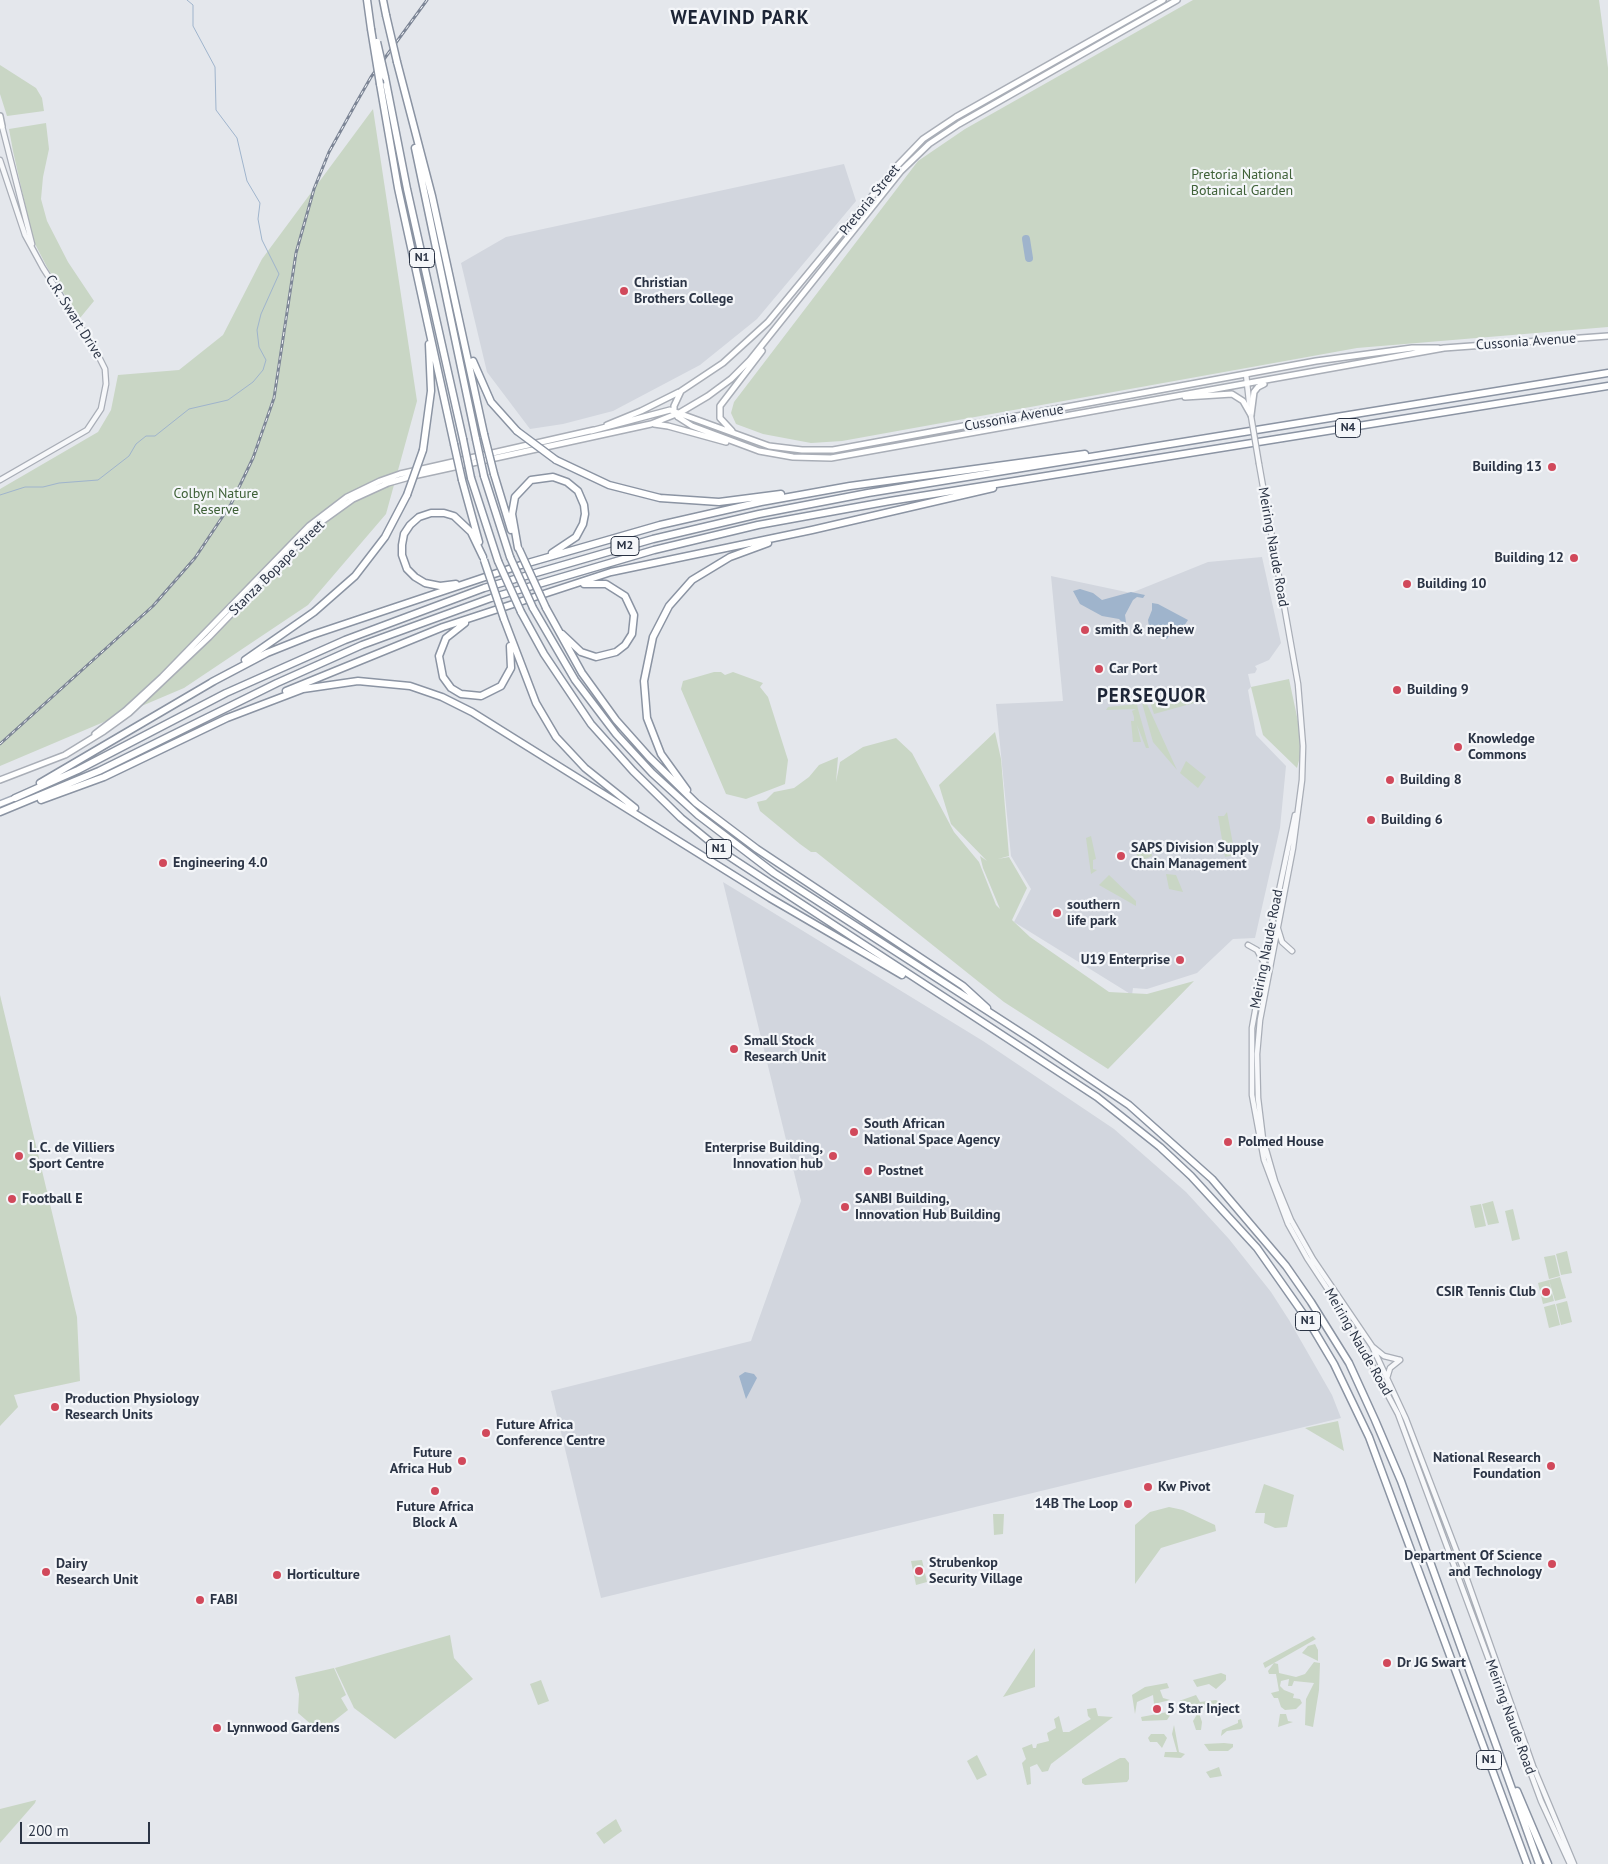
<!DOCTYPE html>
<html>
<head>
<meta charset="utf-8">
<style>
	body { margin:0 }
	#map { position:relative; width:1608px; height:1864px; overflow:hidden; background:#e4e7ec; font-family:"PT Sans",sans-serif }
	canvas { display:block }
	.scale { position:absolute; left:20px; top:1822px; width:130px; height:22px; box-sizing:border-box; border:2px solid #2b3445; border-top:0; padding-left:6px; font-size:15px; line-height:18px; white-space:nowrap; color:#2b3445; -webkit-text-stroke:4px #f4f6f9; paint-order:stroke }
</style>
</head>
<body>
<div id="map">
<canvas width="1608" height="1864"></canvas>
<div class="scale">200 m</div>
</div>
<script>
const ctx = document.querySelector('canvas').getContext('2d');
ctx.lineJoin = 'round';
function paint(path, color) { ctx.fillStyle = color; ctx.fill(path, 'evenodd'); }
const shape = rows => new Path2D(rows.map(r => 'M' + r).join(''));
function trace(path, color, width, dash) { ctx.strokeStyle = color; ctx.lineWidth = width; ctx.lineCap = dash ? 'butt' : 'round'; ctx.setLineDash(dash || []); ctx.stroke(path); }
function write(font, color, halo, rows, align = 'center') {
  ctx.font = font + ' "PT Sans",sans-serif'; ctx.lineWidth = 4.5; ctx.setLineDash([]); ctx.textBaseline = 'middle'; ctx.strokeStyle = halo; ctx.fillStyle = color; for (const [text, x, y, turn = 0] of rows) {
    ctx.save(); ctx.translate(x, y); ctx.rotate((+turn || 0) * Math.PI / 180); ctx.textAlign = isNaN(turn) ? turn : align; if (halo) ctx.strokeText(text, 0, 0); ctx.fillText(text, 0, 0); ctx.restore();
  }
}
const built = shape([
	[844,164,856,201,757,319,700,365,613,411,563,424,530,429,487,372,461,263,506,237],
	[1262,557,1281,643,1269,660,1255,666,1257,669,1255,673,1248,674,1251,687,1248,690,1256,735,1286,766,1280,828,1255,938,1233,939,1197,973,1147,989,1133,988,1132,995,1014,922,1031,889,1011,856,996,704,1063,701,1051,576,1131,593,1208,562],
	[723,882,983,1041,1114,1129,1186,1192,1229,1239,1271,1292,1289,1320,1332,1395,1341,1418,601,1598,551,1391,751,1341,801,1201]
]);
const green = shape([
	[1193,0,1599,0,1608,68,1608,327,1357,348,842,441,811,443,763,434,736,424,731,413,734,402,918,161,965,129],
	[0,65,36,88,42,98,44,111,7,116,0,94],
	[373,109,417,401,386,514,308,605,184,688,0,766,0,489,98,432,111,410,118,375,179,370,223,335,262,259],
	[46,123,49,149,43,177,41,199,47,221,68,262,94,301,80,318,48,269,33,240,13,151,9,129],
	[714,672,721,672,725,675,733,672,763,683,760,687,768,697,788,760,785,784,746,799,726,794,681,689,683,681],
	[1289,679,1303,745,1297,768,1263,735,1251,687],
	[1199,696,1201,701,1154,714,1150,702],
	[1146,702,1177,770,1153,742,1142,703],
	[1137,704,1138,709,1149,748,1146,748,1137,725,1141,742,1133,742,1131,721,1134,721,1134,717,1132,711,1136,709,1106,710,1108,707],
	[995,732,1001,759,1009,856,998,859,1009,857,1027,888,1012,920,1030,937,1109,992,1147,994,1194,981,1108,1069,1004,1002,816,852,811,852,800,844,760,811,757,802,766,800,774,792,794,788,809,777,819,765,838,757,836,782,840,762,863,747,896,738,912,753,954,832,979,862,996,905,1000,909,983,868,980,856,987,861,951,824,939,785],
	[1186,761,1206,777,1198,788,1180,773],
	[1227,812,1235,855,1225,857,1218,816,1224,816],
	[1091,836,1096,859,1093,860,1093,869,1097,870,1091,874,1086,838],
	[1150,846,1152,856,1138,862,1136,847],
	[1166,874,1176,875,1183,892,1169,889],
	[1109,875,1136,901,1136,906,1099,885],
	[0,995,77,1317,80,1381,14,1395,18,1407,0,1426],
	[1493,1201,1499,1223,1488,1225,1482,1204],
	[1481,1204,1486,1226,1475,1228,1470,1206],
	[1513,1209,1520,1239,1512,1241,1505,1211],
	[1567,1251,1572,1273,1561,1275,1556,1254],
	[1555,1255,1560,1276,1549,1279,1544,1257],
	[1560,1277,1566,1298,1555,1301,1549,1280],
	[1549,1280,1554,1301,1543,1304,1538,1283],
	[1567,1301,1572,1322,1561,1325,1556,1304],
	[1555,1304,1560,1325,1549,1328,1544,1307],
	[1338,1421,1344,1451,1305,1428],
	[1264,1484,1294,1495,1287,1527,1275,1528,1264,1523,1265,1513,1255,1513],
	[1169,1507,1183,1510,1215,1525,1216,1531,1161,1548,1135,1584,1135,1525,1150,1512],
	[993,1514,1004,1514,1003,1534,994,1535],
	[922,1560,927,1582,916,1585,911,1561],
	[450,1635,454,1658,473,1679,395,1739,354,1708,335,1668],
	[1313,1636,1316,1639,1274,1663,1278,1664,1279,1673,1296,1677,1305,1674,1314,1662,1320,1663,1319,1690,1313,1727,1305,1725,1306,1699,1314,1683,1294,1681,1292,1686,1288,1686,1289,1679,1281,1681,1280,1686,1284,1690,1294,1694,1293,1698,1300,1699,1302,1703,1296,1709,1285,1710,1281,1707,1278,1698,1274,1698,1271,1693,1279,1691,1276,1674,1269,1674,1268,1671,1274,1663,1265,1668,1263,1663],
	[1315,1644,1318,1650,1318,1661,1302,1653,1308,1646],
	[1035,1648,1035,1687,1003,1697],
	[334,1668,346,1695,341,1698,348,1710,320,1732,298,1713,299,1694,295,1677],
	[1221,1673,1226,1675,1226,1680,1216,1689,1209,1684,1197,1687,1193,1680],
	[541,1680,549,1701,538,1705,530,1684],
	[1167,1683,1169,1688,1160,1690,1163,1698,1170,1700,1154,1704,1153,1695,1137,1702,1135,1714,1132,1695,1145,1687],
	[1196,1695,1200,1702,1216,1700,1223,1705,1232,1704,1232,1708,1226,1710,1213,1707,1198,1710,1202,1722,1201,1730,1196,1730,1193,1721,1196,1716,1193,1704,1181,1711,1179,1701],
	[1096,1708,1098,1716,1113,1717,1051,1764,1048,1771,1042,1772,1037,1764,1030,1767,1031,1784,1027,1785,1022,1763,1026,1759,1022,1748,1032,1744,1033,1748,1036,1748,1037,1744,1049,1741,1047,1733,1056,1728,1054,1719,1059,1716,1063,1732,1069,1732,1091,1719,1088,1716,1087,1709],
	[1173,1711,1167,1720,1142,1721,1141,1717],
	[1280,1714,1286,1714,1288,1721,1293,1722,1278,1727],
	[1241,1719,1243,1727,1241,1729,1227,1731,1221,1736,1222,1730,1238,1723,1238,1720],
	[1174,1725,1179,1752,1185,1754,1181,1758,1164,1757,1165,1752,1177,1752,1172,1734],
	[1151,1734,1164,1734,1167,1738,1162,1748,1157,1742,1150,1742,1148,1738],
	[1224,1743,1233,1744,1233,1747,1228,1751,1209,1751,1204,1744],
	[977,1755,987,1775,977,1780,967,1761],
	[1120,1758,1125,1758,1129,1763,1129,1779,1127,1782,1085,1785,1082,1783,1082,1779],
	[1219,1767,1222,1776,1210,1778,1206,1772],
	[36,1800,35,1803,0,1843,0,1809],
	[616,1819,622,1831,604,1844,596,1833]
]);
const water = shape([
	[1080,589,1093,593,1102,600,1131,592,1145,595,1143,598,1137,597,1133,600,1125,615,1126,622,1124,624,1119,619,1102,616,1080,604,1073,591],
	[1152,603,1158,604,1188,620,1182,629,1171,632,1167,639,1150,634,1148,620,1152,610],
	[745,1372,754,1374,757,1378,746,1399,739,1376]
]);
const stream = shape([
	[0,495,25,487,43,487,59,483,98,480,129,456,136,444,146,436,155,436,189,409,228,400,253,382,263,370,266,360,259,347,257,330,261,314,279,274,262,240,258,219,260,203,247,181,237,138,216,110,215,67,193,26,193,5,187,0]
]);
const river = shape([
	[1026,239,1029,258]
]);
const tertiary = shape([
	[2,126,32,244],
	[0,160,25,235,43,268,96,351,105,369,106,384,101,409,87,430,0,480],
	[1246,374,1250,410],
	[1259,464,1298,684,1303,746,1302,780,1293,848,1260,1020,1257,1054,1258,1098,1263,1139,1275,1181,1291,1220,1313,1259,1372,1346,1406,1419,1463,1568,1533,1766,1574,1864],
	[1295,815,1264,962,1252,1028,1252,1095,1264,1160,1288,1224,1307,1258,1346,1317,1398,1414,1541,1801,1570,1864],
	[1278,929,1282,942,1292,951],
	[1248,945,1257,950,1263,961],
	[1373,1347,1384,1356,1400,1360],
	[1387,1378,1390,1368,1400,1360]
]);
const secondary = shape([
	[1163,0,956,117,923,139,896,167,768,322,723,363,681,391,674,406,674,411,678,417,692,426,759,451,793,457,831,458,1444,348,1608,336],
	[0,116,2,126,0,126],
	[1185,397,1232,394,1243,401,1251,415],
	[1251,415,1254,392,1258,387,1264,384],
	[654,424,668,426,726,442],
	[607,425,641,411,679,392],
	[591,431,670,410,769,446,802,450,833,450,1316,361,1412,348,1438,348],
	[732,431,720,418,720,406,762,351],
	[95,734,125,711,162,677,309,526,347,497,380,481,400,474,594,430],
	[0,780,65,755,104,731,129,713,209,637,304,538,321,522,353,499,388,483,413,476,651,424,681,412,708,396,731,379,750,360,901,171,929,144,959,124,1177,0]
]);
const primary = shape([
	[0,804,15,798]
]);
const motorway = shape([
	[367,0,371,29],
	[383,0,386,15],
	[397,62,432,196,484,434],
	[385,77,407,189,463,439],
	[380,84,398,188,454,444],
	[415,148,476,439],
	[473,361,491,402,517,431],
	[423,450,431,391,429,344],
	[556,460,609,485,660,498,719,502,781,494],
	[494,474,511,530],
	[484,476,510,557],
	[471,478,498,561],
	[462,480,479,542],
	[518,548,512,514,515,497,531,480,553,477,567,482,578,491,584,505,585,514,583,524,576,537,552,553],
	[456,584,440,586,425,583,415,577,407,569,402,555,402,545,404,534,410,525,419,517,431,513,444,513,454,516,471,532,483,557],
	[533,608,575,680,616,734,652,773,698,815,774,873,1034,1041,1129,1105,1212,1179,1286,1266,1311,1302,1349,1363,1375,1420,1401,1481,1539,1864],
	[546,608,582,673,616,720,649,757,696,803,757,849,963,986,987,1008],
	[521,612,544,654,591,724,633,771,681,818,724,853,1097,1097,1160,1147,1191,1176,1257,1248,1309,1322,1334,1364,1369,1437,1527,1864],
	[504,619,536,703,556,737,585,768,635,808],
	[465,623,446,638,439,656,443,677,451,688,461,694,481,696,501,686,511,668,510,646],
	[562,634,581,652,596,657,616,652,625,645,632,634,634,615,625,596,606,584,584,584],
	[245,660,314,612,355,576,385,537,407,495],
	[212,682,267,653,312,635,521,565,660,525,761,502,850,486,1085,454],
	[286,691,443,627,611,572,812,530,993,488],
	[40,783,214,681],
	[687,790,661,754,647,718,644,681,653,637,669,606,692,580,730,557,768,543],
	[15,798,78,770,226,693,345,640,484,588,653,539,759,514,868,493,1608,373],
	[41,800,104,777,227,718,303,689,358,681,410,686,442,697,472,712,770,898,902,975],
	[0,812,99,771,277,683,362,645,491,598,654,550,758,525,890,501,1608,386],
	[1517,1791,1548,1864]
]);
const rail = shape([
	[0,744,153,606,195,558,231,504,253,458,274,398,296,253,314,189,329,152,355,105,371,77,427,0]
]);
const tertiaryBridge = shape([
	[1251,416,1259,464]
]);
const motorwayBridge = shape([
	[386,15,397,62],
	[371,29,380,84],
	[377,42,385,77],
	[517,431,556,460],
	[484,434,494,474],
	[463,439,471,478],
	[476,439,484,476],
	[454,444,462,480],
	[407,495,423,450],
	[519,549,546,608],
	[510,557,533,608],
	[484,560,504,619],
	[498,561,521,612]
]);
const markers = [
	[624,291,5,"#d1495b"],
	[1552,467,5,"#d1495b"],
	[1574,558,5,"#d1495b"],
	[1407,584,5,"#d1495b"],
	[1085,630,5,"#d1495b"],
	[1099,669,5,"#d1495b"],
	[1397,690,5,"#d1495b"],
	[1458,747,5,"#d1495b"],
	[1390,780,5,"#d1495b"],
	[1371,820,5,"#d1495b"],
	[1121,856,5,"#d1495b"],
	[163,863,5,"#d1495b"],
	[1057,913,5,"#d1495b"],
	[1180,960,5,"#d1495b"],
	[734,1049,5,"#d1495b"],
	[854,1132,5,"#d1495b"],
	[1228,1142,5,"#d1495b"],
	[19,1156,5,"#d1495b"],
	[833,1156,5,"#d1495b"],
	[868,1171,5,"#d1495b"],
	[12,1199,5,"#d1495b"],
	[845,1207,5,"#d1495b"],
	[1546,1292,5,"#d1495b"],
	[55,1407,5,"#d1495b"],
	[486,1433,5,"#d1495b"],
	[462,1461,5,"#d1495b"],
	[1551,1466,5,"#d1495b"],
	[1148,1487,5,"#d1495b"],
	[435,1491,5,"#d1495b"],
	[1128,1504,5,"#d1495b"],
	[1552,1564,5,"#d1495b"],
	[919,1571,5,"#d1495b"],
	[46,1572,5,"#d1495b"],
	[277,1575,5,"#d1495b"],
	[200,1600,5,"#d1495b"],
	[1387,1663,5,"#d1495b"],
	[1157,1709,5,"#d1495b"],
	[217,1728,5,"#d1495b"]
];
const shields = [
	[422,258,25],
	[1348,428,25],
	[625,546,28],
	[719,849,25],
	[1308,1321,25],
	[1489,1760,25]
];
const shieldNames = [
	["N1",422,258],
	["N4",1348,428],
	["M2",625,546],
	["N1",719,849],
	["N1",1308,1321],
	["N1",1489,1760]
];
const parkNames = [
	["Pretoria National",1242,175],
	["Botanical Garden",1242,191],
	["Colbyn Nature",216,494],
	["Reserve",216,510]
];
const streetNames = [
	["Pretoria Street",870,200,-51],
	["C.R. Swart Drive",74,317,58],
	["Cussonia Avenue",1526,342,-4],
	["Cussonia Avenue",1014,418,-10],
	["Meiring Naude Road",1273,547,80],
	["Stanza Bopape Street",277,568,-45],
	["Meiring Naude Road",1267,949,-79],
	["Meiring Naude Road",1358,1342,60],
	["Meiring Naude Road",1510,1717,70]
];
const poiNames = [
	["Christian",634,283],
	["Brothers College",634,299],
	["Building 13",1542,467,"right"],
	["Building 12",1564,558,"right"],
	["Building 10",1417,584],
	["smith & nephew",1095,630],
	["Car Port",1109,669],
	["Building 9",1407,690],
	["Knowledge",1468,739],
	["Commons",1468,755],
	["Building 8",1400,780],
	["Building 6",1381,820],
	["SAPS Division Supply",1131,848],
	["Chain Management",1131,864],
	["Engineering 4.0",173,863],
	["southern",1067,905],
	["life park",1067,921],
	["U19 Enterprise",1170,960,"right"],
	["Small Stock",744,1041],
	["Research Unit",744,1057],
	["South African",864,1124],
	["National Space Agency",864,1140],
	["Polmed House",1238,1142],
	["L.C. de Villiers",29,1148],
	["Sport Centre",29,1164],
	["Enterprise Building,",823,1148,"right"],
	["Innovation hub",823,1164,"right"],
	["Postnet",878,1171],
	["Football E",22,1199],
	["SANBI Building,",855,1199],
	["Innovation Hub Building",855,1215],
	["CSIR Tennis Club",1536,1292,"right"],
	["Production Physiology",65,1399],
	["Research Units",65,1415],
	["Future Africa",496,1425],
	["Conference Centre",496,1441],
	["Future",452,1453,"right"],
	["Africa Hub",452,1469,"right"],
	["National Research",1541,1458,"right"],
	["Foundation",1541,1474,"right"],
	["Kw Pivot",1158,1487],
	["14B The Loop",1118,1504,"right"],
	["Future Africa",435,1507,"center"],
	["Block A",435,1523,"center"],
	["Department Of Science",1542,1556,"right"],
	["and Technology",1542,1572,"right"],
	["Strubenkop",929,1563],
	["Security Village",929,1579],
	["Dairy",56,1564],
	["Research Unit",56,1580],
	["Horticulture",287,1575],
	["FABI",210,1600],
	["Dr JG Swart",1397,1663],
	["5 Star Inject",1167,1709],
	["Lynnwood Gardens",227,1728]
];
const districtNames = [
	["WEAVIND PARK",740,19],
	["PERSEQUOR",1152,697]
];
paint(built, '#d2d6de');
paint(green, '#c9d6c5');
paint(water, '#9fb4cc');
trace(stream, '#9fb4cc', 1);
trace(river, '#9fb4cc', 8);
trace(tertiary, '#a9aeb7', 7);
trace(secondary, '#a9aeb7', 8);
trace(primary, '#a3abb8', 8);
trace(motorway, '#8b94a3', 9);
trace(tertiary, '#f7f8fa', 4.5);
trace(secondary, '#fff', 5);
trace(primary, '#fff', 5);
trace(motorway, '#fff', 6);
trace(rail, '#7d8696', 3);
trace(rail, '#f4f6f9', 1, [4]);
trace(tertiaryBridge, '#a9aeb7', 7, []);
trace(motorwayBridge, '#8b94a3', 9, []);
trace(tertiaryBridge, '#f7f8fa', 4.5);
trace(motorwayBridge, '#fff', 6);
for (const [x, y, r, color] of markers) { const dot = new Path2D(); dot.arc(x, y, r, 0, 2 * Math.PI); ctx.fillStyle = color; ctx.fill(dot); trace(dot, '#f4f6f9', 2); }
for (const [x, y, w] of shields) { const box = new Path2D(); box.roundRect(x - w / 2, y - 9.5, w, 19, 4); ctx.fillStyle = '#f4f6f9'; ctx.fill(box); trace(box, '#2b3445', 1); }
write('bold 12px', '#2b3445', null, shieldNames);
write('14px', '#3f6138', '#f4f6f9', parkNames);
write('14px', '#2b3445', '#f4f6f9', streetNames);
write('bold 14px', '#2b3445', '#f4f6f9', poiNames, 'left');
ctx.letterSpacing = '1px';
write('bold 19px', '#1d2536', '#f4f6f9', districtNames);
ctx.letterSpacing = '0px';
</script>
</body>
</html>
